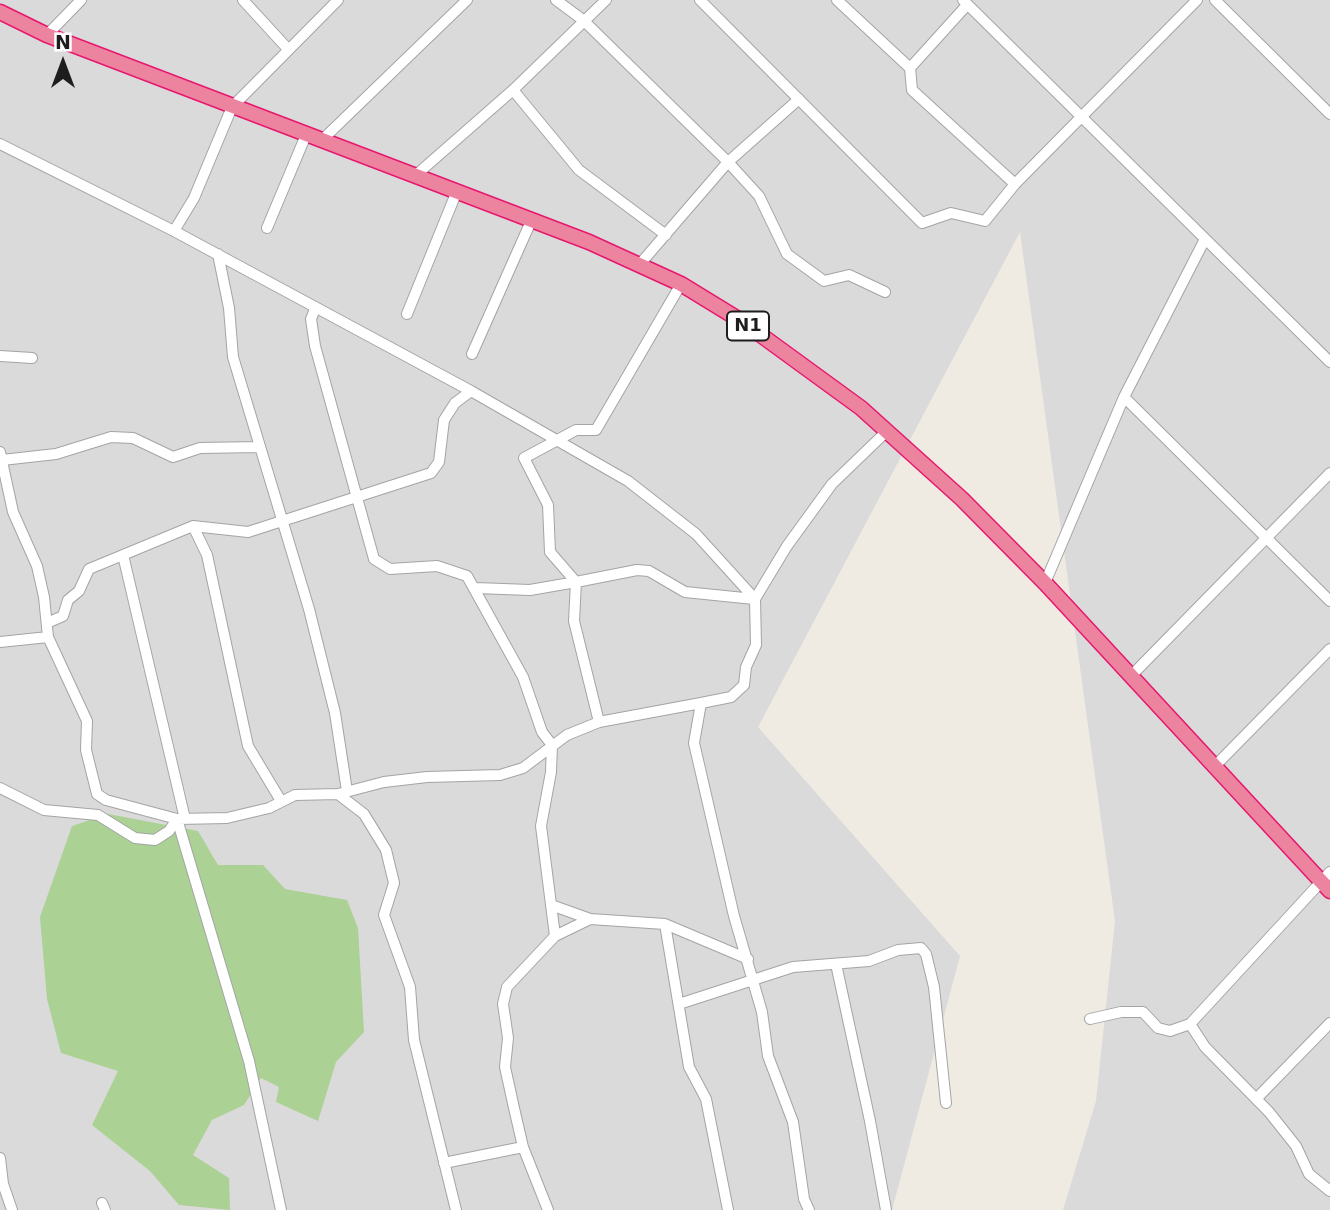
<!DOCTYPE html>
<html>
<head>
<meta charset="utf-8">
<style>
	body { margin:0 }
	#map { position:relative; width:1330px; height:1210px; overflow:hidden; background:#efeae2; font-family:"DejaVu Sans",sans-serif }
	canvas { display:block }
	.north { position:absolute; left:28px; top:28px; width:70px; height:70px; -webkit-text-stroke:5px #fff; paint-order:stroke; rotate:0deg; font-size:19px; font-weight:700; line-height:28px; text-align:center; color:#1d1d1d }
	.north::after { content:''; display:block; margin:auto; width:24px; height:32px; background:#1d1d1d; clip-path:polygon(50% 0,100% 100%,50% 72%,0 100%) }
</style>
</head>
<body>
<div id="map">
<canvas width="1330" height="1210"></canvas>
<div class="north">N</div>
</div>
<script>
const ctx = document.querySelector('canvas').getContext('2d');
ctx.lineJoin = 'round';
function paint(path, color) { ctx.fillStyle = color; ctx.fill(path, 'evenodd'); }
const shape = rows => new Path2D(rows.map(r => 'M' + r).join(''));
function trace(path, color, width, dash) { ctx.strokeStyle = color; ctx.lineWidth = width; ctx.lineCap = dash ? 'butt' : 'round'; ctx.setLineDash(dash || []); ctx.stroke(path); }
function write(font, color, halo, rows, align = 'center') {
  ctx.font = font + ' "DejaVu Sans",sans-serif'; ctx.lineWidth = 5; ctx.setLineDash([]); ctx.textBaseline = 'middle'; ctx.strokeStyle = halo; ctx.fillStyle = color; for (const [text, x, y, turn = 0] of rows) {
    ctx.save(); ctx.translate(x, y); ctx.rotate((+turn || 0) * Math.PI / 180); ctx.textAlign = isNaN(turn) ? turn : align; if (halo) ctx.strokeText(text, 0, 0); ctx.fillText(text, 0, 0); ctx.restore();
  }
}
const residential = shape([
	[0,0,1330,0,1330,1210,1063,1210,1096,1101,1115,921,1020,232,758,727,960,956,892,1210,0,1210]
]);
const forest = shape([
	[108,814,198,831,218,865,263,865,285,889,347,900,358,928,364,1032,336,1062,318,1121,276,1102,279,1087,261,1078,244,1105,212,1120,193,1155,229,1178,230,1210,179,1205,150,1171,92,1125,118,1071,61,1053,47,999,40,917,72,826]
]);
const minor = shape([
	[243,0,287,48],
	[556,0,583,20,728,162,759,196,787,254,824,281,849,275,885,292],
	[700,0,922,223,951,213,985,221,1015,184,1197,0],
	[837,0,910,68,912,90,1015,184],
	[963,0,1330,362],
	[1215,0,1330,114],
	[47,35,81,0],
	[910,68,967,5],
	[513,90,579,170,666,235],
	[321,141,467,0],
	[0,144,174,231,471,391,628,481,696,534,755,599],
	[416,175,513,90,606,0],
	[267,228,306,135],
	[174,231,194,198,232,107,338,0],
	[218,254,229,308,233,357,309,609,335,713,347,791],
	[640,264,728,162,799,99],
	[681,284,596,430,576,430,524,458,548,505,550,552,576,582,637,570,649,571,685,592,754,599],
	[315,309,311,319,315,346,374,559,390,569,437,566,467,576,523,677,542,732,552,745,551,772,541,826,555,936],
	[407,314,457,191],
	[472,354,532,219],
	[0,356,32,358],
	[1124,397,1330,601],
	[0,452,13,512,37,566,44,597,48,637,87,721,86,750,97,794,106,800,177,819,227,818,269,808,295,795,338,794,384,782,427,777,500,775,523,768,567,735,599,722,701,703],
	[2,460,56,454,111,437,133,438,173,457,200,448,259,447],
	[193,526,207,555,248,746,281,801],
	[123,555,185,819],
	[1045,583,1124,397,1204,241],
	[476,588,530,590,576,582,574,621,599,722],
	[47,623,63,616,68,600,79,591,89,569,193,526,248,532,431,473,439,462,444,420,455,403,471,391],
	[0,642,48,637],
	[1130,677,1330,473],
	[1214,767,1330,649],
	[0,788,44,810,98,815,135,838,155,840,169,831,177,819],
	[338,794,364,814,386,850,394,883,384,915,410,987,414,1040,456,1210],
	[177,819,249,1061,281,1210],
	[551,905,590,919,665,924,748,959],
	[665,924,689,1067,706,1099,728,1210],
	[836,964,870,1121,886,1210],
	[679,1004,793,967,869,961,898,950,921,948,926,954,934,987,946,1103],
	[1090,1019,1121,1012,1143,1012,1158,1028,1170,1031,1190,1024,1330,872],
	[1190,1024,1205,1047,1269,1112,1296,1146,1309,1174,1330,1191],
	[1256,1099,1330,1023],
	[0,1158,3,1184,12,1210],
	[444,1163,523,1147],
	[102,1203,105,1210],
	[548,1210,523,1147,514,1108,505,1067,508,1038,503,1004,507,987,555,936,590,919],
	[809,1210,804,1199,793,1122,768,1056,762,1012,734,916,694,743,701,703,731,697,744,685,746,667,756,645,755,599,787,546,832,484,887,431]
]);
const highway = shape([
	[0,12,47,35,589,242,681,284,743,322,861,408,962,499,1045,583,1330,891]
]);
const shields = [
	[748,326,42]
];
const shieldNames = [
	["N1",748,326]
];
paint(residential, '#dbdada');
paint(forest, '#abd294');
trace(minor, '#a4a4a4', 12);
trace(highway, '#e6176e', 17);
trace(minor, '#fff', 10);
trace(highway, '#ed849f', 14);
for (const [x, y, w] of shields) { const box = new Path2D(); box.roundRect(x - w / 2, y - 14.5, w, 29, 5); ctx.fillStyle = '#fff'; ctx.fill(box); trace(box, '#1d1d1d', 2); }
write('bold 18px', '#1d1d1d', null, shieldNames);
</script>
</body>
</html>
